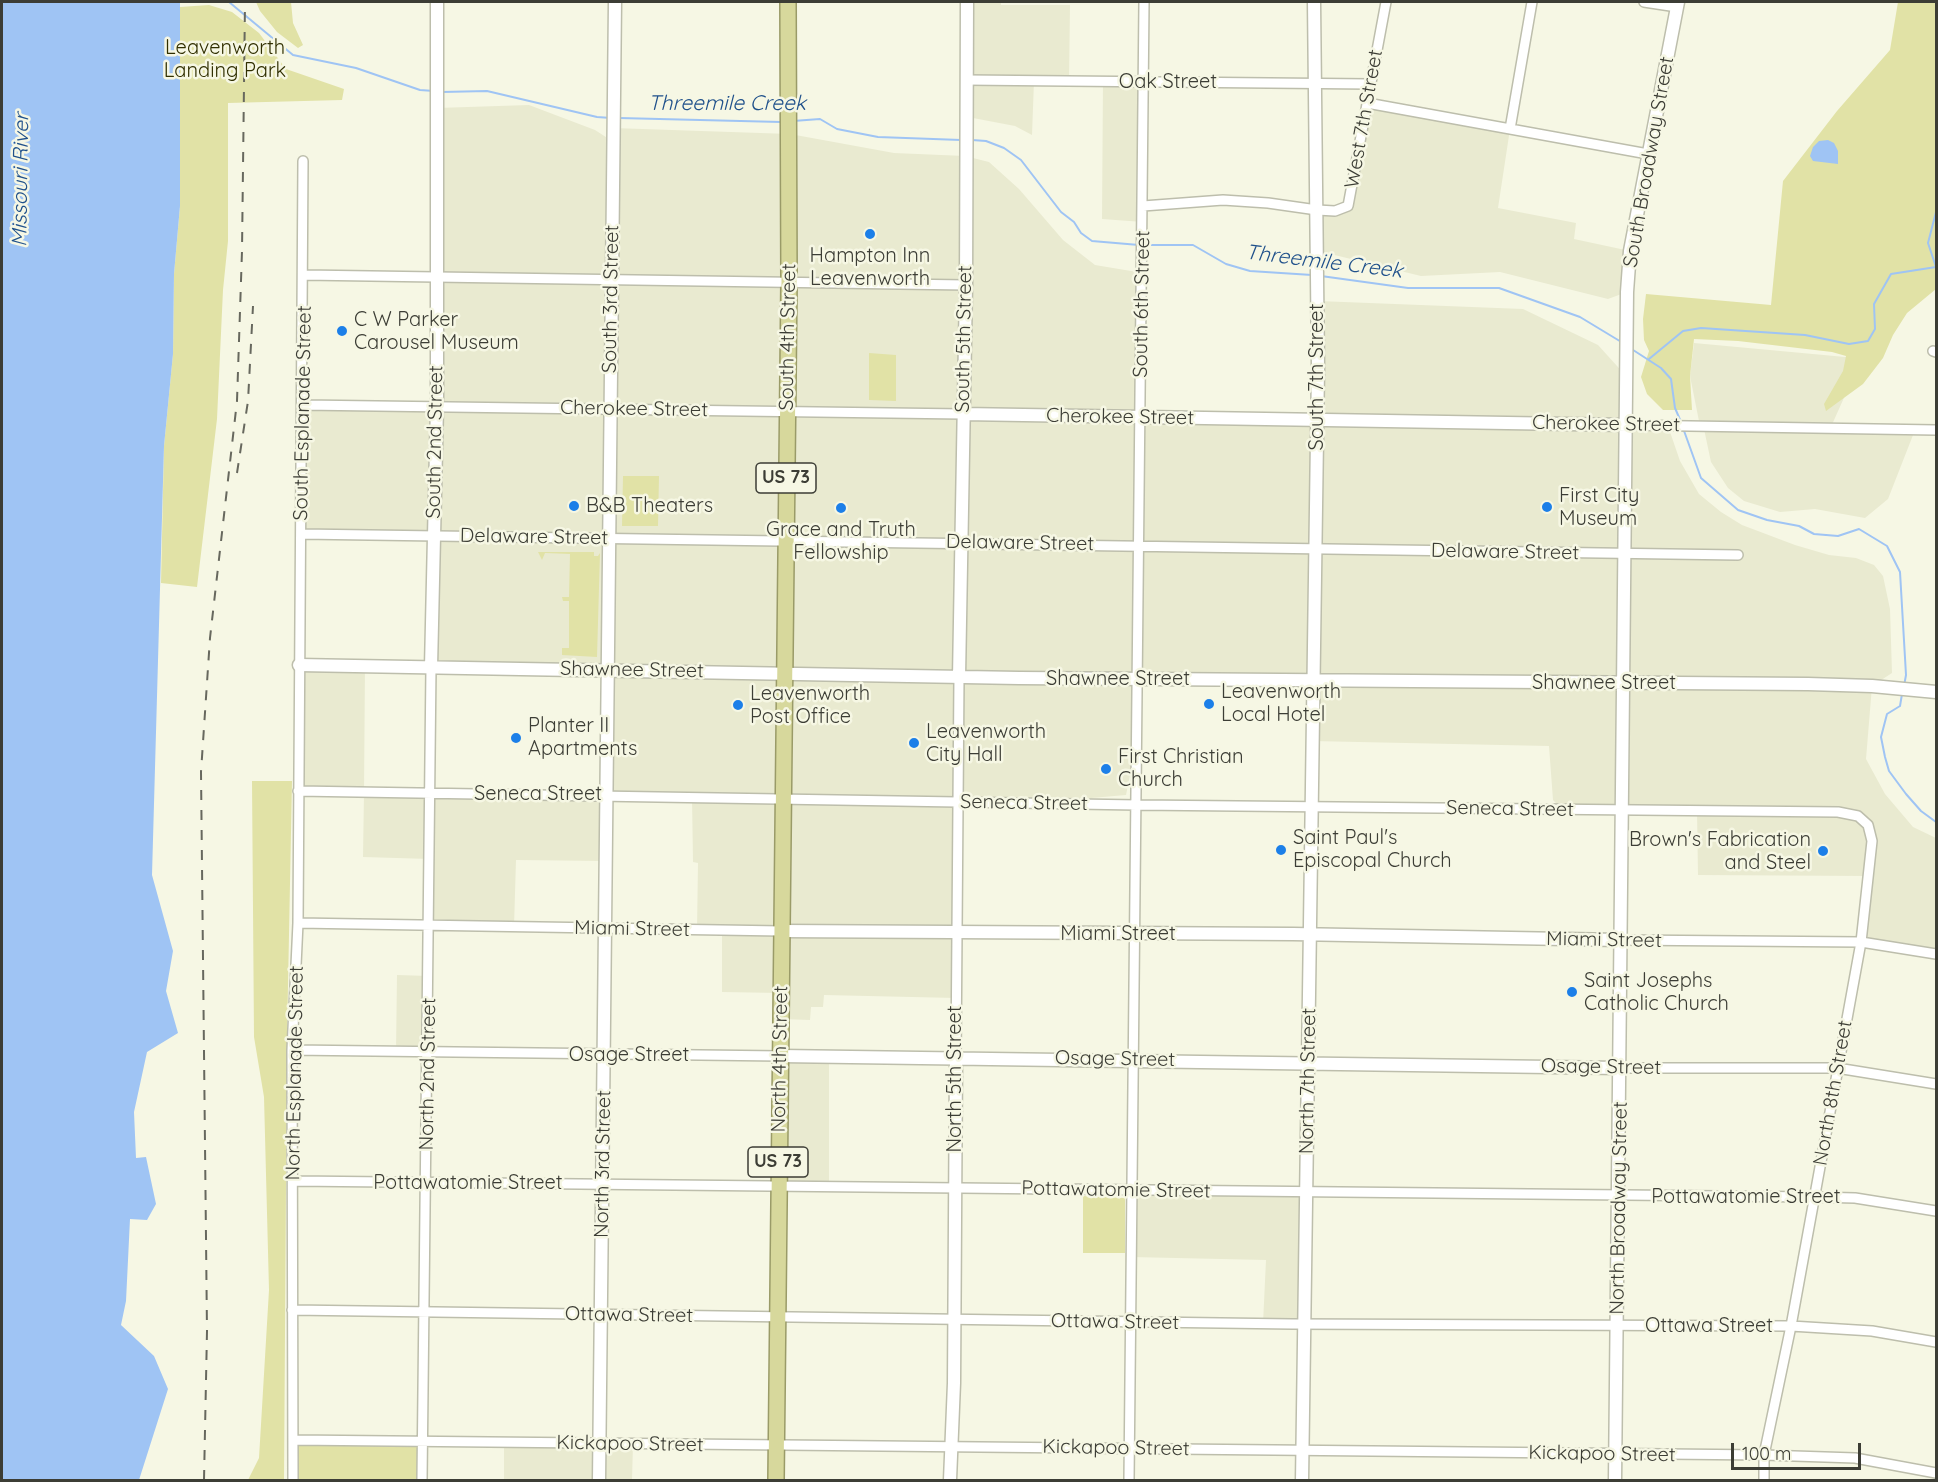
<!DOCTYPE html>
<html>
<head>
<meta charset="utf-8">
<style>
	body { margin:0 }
	#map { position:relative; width:1938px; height:1482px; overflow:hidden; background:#f6f7e4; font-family:Quicksand,sans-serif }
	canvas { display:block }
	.frame { position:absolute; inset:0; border:3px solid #3c3d35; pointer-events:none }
	.scale { position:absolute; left:1731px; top:1443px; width:130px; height:27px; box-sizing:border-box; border:3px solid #3c3d35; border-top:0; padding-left:8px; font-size:18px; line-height:21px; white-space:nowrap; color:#3c3d35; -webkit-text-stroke:4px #f6f7e4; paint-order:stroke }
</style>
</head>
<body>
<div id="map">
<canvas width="1938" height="1482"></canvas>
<div class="frame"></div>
<div class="scale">100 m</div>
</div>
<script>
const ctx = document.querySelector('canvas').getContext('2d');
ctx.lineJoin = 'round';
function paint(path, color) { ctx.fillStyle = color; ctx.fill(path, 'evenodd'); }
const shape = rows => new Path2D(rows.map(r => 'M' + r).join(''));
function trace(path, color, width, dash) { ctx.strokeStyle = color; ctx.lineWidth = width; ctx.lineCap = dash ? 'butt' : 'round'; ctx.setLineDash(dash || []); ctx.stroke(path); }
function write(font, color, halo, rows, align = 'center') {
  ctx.font = font + ' Quicksand,sans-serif'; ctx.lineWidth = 5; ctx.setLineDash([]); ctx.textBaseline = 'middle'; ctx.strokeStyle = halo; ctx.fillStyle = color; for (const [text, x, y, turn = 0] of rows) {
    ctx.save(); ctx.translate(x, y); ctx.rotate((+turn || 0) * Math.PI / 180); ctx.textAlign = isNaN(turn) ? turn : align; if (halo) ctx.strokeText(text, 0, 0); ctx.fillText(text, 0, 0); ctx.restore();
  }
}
const built = shape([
	[967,2,1001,2,1001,5,1070,5,1069,81,1034,81,1032,135,1015,126,973,118,965,113],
	[1103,81,1144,82,1143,222,1102,219],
	[1367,103,1510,129,1498,208,1576,223,1574,239,1630,251,1627,292,1608,299,1500,272,1421,276,1318,251,1317,210,1348,206],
	[529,105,595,130,612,141,613,128,790,134,894,153,965,156,989,162,1019,189,1063,240,1095,265,1143,273,1140,417,1316,420,1318,301,1523,309,1598,345,1627,377,1628,424,1668,426,1680,461,1699,494,1721,512,1742,525,1795,545,1829,555,1856,558,1874,565,1883,576,1890,609,1892,673,1872,686,1866,759,1885,794,1913,827,1936,838,1936,954,1861,942,1868,876,1698,875,1697,811,1562,809,1553,800,1549,746,1311,741,1312,681,1138,679,1137,740,1126,795,1045,802,957,802,956,998,824,995,823,1007,811,1007,810,1020,781,1019,780,993,722,992,722,930,697,930,698,863,693,862,692,797,607,795,606,861,516,860,514,927,429,925,430,859,363,857,364,793,298,791,299,665,365,666,364,792,606,794,609,668,431,667,434,536,301,534,303,405,437,406,437,108],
	[1694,343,1856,358,1856,371,1830,429,1915,430,1888,499,1865,518,1815,509,1780,512,1744,501,1728,488,1711,462,1704,429,1816,429,1699,421,1690,376],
	[397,975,429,976,429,1053,396,1052],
	[781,1056,829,1057,829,1186,778,1186],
	[1133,1190,1307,1192,1304,1324,1263,1324,1266,1260,1131,1257],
	[504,1443,633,1444,632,1480,504,1480]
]);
const green = shape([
	[256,2,291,2,293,23,303,45,298,48,277,32,260,11],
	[1898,2,1936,2,1936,289,1907,313,1893,335,1883,358,1863,384,1826,411,1824,404,1843,371,1846,356,1832,352,1738,341,1694,339,1690,376,1692,410,1663,410,1647,394,1641,377,1649,351,1644,340,1643,319,1646,294,1771,305,1783,181,1837,111,1890,50],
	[209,5,232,12,259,33,286,69,344,89,342,100,228,103,228,241,223,290,217,419,197,587,161,583,164,446,173,354,174,274,180,206,180,7],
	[869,353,896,355,896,401,869,400],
	[623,476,659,476,658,526,622,526],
	[538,552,594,552,594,556,598,556,600,553,597,657,562,655,562,648,569,648,569,601,563,601,562,597,569,597,570,554,545,553,542,560],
	[252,781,292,781,287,1037,284,1480,248,1480,259,1458,269,1290,264,1097,254,1037],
	[1083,1196,1125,1198,1125,1253,1083,1253],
	[293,1440,422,1442,422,1480,293,1480]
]);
const water = shape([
	[2,2,180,2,180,206,174,274,173,354,164,446,152,875,173,951,166,991,178,1033,147,1052,134,1112,136,1158,146,1157,156,1204,147,1220,130,1219,126,1301,121,1325,154,1356,168,1389,139,1480,2,1480],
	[1828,140,1834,143,1838,151,1838,164,1813,161,1810,156,1813,147,1819,141]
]);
const stream = shape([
	[229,2,293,55,356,68,420,90,434,91],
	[442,92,487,91,597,117,611,118],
	[619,118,781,122],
	[793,121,820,119,837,129,878,137,961,140],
	[972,140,986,141,1004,148,1021,160,1061,212,1074,222,1081,233,1092,241,1139,245],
	[1145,245,1193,245,1226,264,1250,271,1312,275],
	[1321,276,1408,288,1499,288,1580,317,1623,343],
	[1630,348,1661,368,1671,379,1675,408,1681,422],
	[1649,359,1683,331,1701,328,1805,335,1849,344,1868,341,1875,329,1874,304,1891,274,1936,267,1928,243,1936,212],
	[1683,428,1701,478,1738,510,1767,520,1799,526,1814,534,1838,536,1859,529,1887,546,1900,572,1906,675,1904,686],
	[1902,694,1900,706,1887,714,1881,737,1885,757,1889,771,1906,794,1921,811,1936,822]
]);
const minor = shape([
	[1644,2,1677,7],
	[966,80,1370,84],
	[1367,103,1648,154],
	[1510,129,1532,2],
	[1143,206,1223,200,1268,203,1317,210,1335,211,1348,206,1386,2],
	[304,275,966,285],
	[1933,351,1936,352],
	[303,405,963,414],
	[1628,425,1936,430],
	[301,534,1738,555],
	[298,791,1137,805,1838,812,1858,816,1868,825,1872,841,1861,942,1791,1326,1764,1455,1764,1480],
	[298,923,781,931],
	[1620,940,1861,942,1936,954],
	[292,1050,781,1056],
	[956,1058,959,677],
	[1620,1068,1837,1068,1936,1084],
	[294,1181,1815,1197,1855,1198,1936,1211],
	[292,1310,1292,1324,1791,1326,1872,1331,1936,1342],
	[293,1440,1764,1455,1855,1458,1936,1473],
	[293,1480,292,1050,298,923,303,161],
	[422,1480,431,667],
	[1129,1480,1144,2]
]);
const tertiary = shape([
	[963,414,1628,425],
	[299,665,1019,678,1808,684,1872,686,1936,692],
	[431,667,437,406,437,2],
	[959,677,966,285,967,2],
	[781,931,1293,934,1620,940],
	[781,1056,1620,1068],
	[599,1480,615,2],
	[950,1480,954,1383,956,1058],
	[1302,1480,1318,368,1314,2],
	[1615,1480,1627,292,1630,251,1678,2]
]);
const trunk = shape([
	[776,1480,789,282,788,2]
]);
const rail = shape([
	[237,473,248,401,253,306],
	[204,1480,207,1331,201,772,210,638,237,401,242,251,245,2]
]);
const markers = [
	[870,234,6,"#1c7fe8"],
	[342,331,6,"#1c7fe8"],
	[574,506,6,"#1c7fe8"],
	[1547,507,6,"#1c7fe8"],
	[841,508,6,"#1c7fe8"],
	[1209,704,6,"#1c7fe8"],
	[738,705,6,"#1c7fe8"],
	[516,738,6,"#1c7fe8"],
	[914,743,6,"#1c7fe8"],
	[1106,769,6,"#1c7fe8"],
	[1281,850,6,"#1c7fe8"],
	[1823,851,6,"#1c7fe8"],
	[1572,992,6,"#1c7fe8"]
];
const shields = [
	[786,478,60],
	[778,1162,60]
];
const shieldNames = [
	["US 73",786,478],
	["US 73",778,1162]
];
const parkNames = [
	["Leavenworth",225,48],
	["Landing Park",225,71]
];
const streetNames = [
	["Oak Street",1168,82],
	["West 7th Street",1364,119,-80],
	["South Broadway Street",1649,162,-80],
	["South 3rd Street",611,299,-89],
	["South 6th Street",1142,304,-89],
	["South 4th Street",788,337,-89],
	["South 5th Street",964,339,-89],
	["South 7th Street",1317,377,-90],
	["Cherokee Street",634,409,1],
	["South Esplanade Street",303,413,-89],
	["Cherokee Street",1120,417,1],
	["Cherokee Street",1606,424,1],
	["South 2nd Street",435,442,-89],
	["Delaware Street",534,537,1],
	["Delaware Street",1020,543,1],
	["Delaware Street",1505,552,1],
	["Shawnee Street",632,670,1],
	["Shawnee Street",1118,679],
	["Shawnee Street",1604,683],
	["Seneca Street",538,794],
	["Seneca Street",1024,803,1],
	["Seneca Street",1510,809,1],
	["Miami Street",632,929,1],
	["Miami Street",1118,934],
	["Miami Street",1604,940,1],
	["Osage Street",629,1055],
	["North 4th Street",780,1059,-89],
	["Osage Street",1115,1059,1],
	["Osage Street",1601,1067,1],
	["North Esplanade Street",295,1073,-89],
	["North 2nd Street",428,1074,-89],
	["North 5th Street",955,1079,-90],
	["North 7th Street",1308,1081,-89],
	["North 8th Street",1833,1093,-80],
	["North 3rd Street",603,1164,-89],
	["Pottawatomie Street",468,1183],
	["Pottawatomie Street",1116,1190,1],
	["Pottawatomie Street",1746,1197],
	["North Broadway Street",1619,1208,-89],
	["Ottawa Street",629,1315,1],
	["Ottawa Street",1115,1322,1],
	["Ottawa Street",1709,1326],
	["Kickapoo Street",630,1444,1],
	["Kickapoo Street",1116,1448,1],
	["Kickapoo Street",1602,1454,1]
];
const poiNames = [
	["Hampton Inn",870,256,"center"],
	["Leavenworth",870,279,"center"],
	["C W Parker",354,320],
	["Carousel Museum",354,343],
	["First City",1559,496],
	["Museum",1559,519],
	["B&B Theaters",586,506],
	["Grace and Truth",841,530,"center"],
	["Fellowship",841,553,"center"],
	["Leavenworth",1221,692],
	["Local Hotel",1221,715],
	["Leavenworth",750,694],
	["Post Office",750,717],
	["Planter II",528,726],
	["Apartments",528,749],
	["Leavenworth",926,732],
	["City Hall",926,755],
	["First Christian",1118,757],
	["Church",1118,780],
	["Saint Paul's",1293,838],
	["Episcopal Church",1293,861],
	["Brown's Fabrication",1811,840,"right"],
	["and Steel",1811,863,"right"],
	["Saint Josephs",1584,981],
	["Catholic Church",1584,1004]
];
const waterNames = [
	["Threemile Creek",727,104],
	["Missouri River",21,180,-89],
	["Threemile Creek",1324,262,7]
];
paint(built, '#e9ead0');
paint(green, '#e1e2a6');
paint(water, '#9fc4f4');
trace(stream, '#9fc4f4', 2);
trace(minor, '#bdbeac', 12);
trace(tertiary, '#bdbeac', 15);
trace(trunk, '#9a9b68', 18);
trace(minor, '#fff', 9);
trace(tertiary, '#fff', 12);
trace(trunk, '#d7d89c', 15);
trace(rail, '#67685e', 2, [10, 10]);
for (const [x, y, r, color] of markers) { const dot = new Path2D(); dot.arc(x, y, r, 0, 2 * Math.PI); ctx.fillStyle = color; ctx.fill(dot); trace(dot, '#f6f7e4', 2); }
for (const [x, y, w] of shields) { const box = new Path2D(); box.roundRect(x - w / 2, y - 15, w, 30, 4.5); ctx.fillStyle = '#f6f7e4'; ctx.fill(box); trace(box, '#3c3d35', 1.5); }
write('bold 18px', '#3c3d35', null, shieldNames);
write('20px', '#302f00', '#f6f7e4', parkNames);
write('20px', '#3c3d35', '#f6f7e4', streetNames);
write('20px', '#3c3d35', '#f6f7e4', poiNames, 'left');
write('italic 21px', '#20518b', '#f6f7e4', waterNames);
</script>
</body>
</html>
